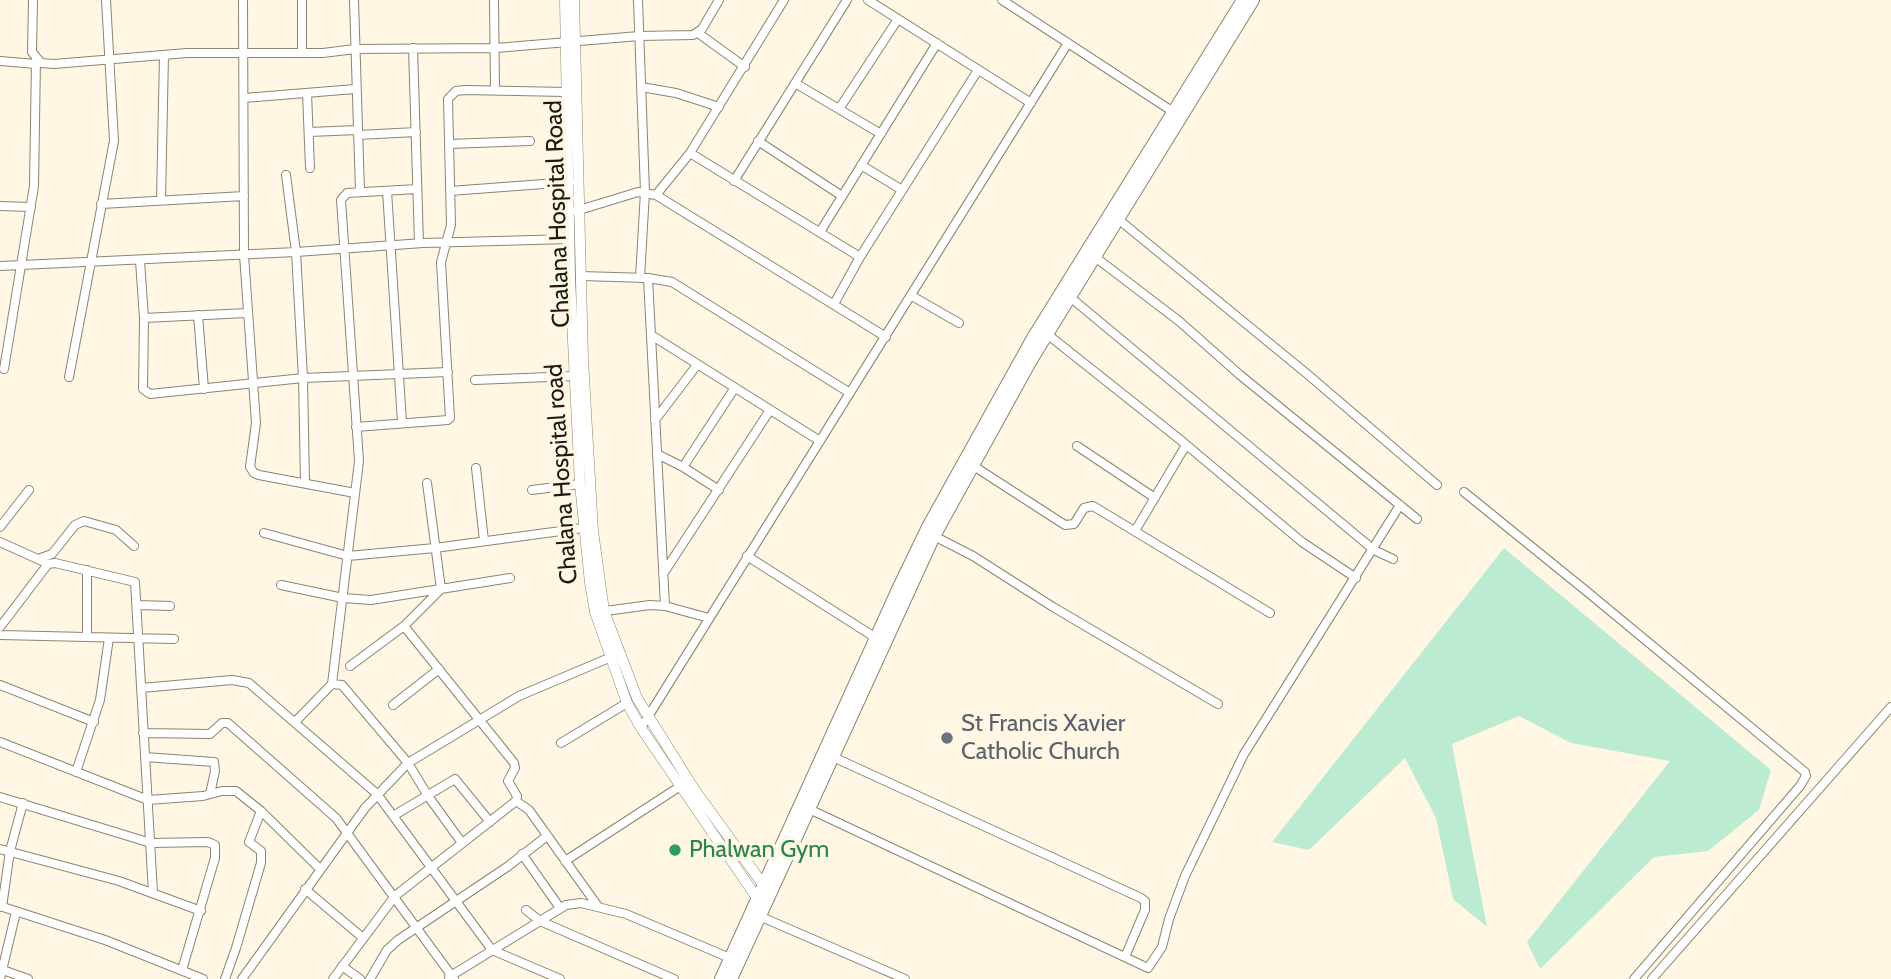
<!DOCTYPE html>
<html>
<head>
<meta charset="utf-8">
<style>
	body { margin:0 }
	canvas { display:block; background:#fff7e4 }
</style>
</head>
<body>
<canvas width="1891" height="979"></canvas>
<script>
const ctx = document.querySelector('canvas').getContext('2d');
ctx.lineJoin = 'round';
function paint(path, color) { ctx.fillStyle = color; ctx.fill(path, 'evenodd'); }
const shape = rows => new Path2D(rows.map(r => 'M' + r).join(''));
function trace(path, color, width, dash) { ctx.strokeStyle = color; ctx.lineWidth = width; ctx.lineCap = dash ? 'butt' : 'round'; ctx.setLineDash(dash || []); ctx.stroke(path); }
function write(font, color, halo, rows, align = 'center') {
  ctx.font = font + ' Cabin,sans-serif'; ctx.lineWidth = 7; ctx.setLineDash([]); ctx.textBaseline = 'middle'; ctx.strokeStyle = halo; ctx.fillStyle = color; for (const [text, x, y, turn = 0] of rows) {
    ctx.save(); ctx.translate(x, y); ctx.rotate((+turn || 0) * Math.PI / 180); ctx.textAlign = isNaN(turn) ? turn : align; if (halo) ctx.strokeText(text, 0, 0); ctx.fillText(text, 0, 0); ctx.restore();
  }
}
const green = shape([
	[1504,548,1771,770,1759,810,1708,851,1654,857,1540,969,1527,942,1670,761,1571,743,1519,716,1452,744,1487,927,1453,899,1436,818,1405,758,1309,850,1272,842]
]);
const minor = shape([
	[33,0,32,52,41,63,54,64,187,53,323,53,355,49,496,48,639,36,693,35,702,29,719,0],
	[243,0,244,255,256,423,250,467,254,473,259,475,355,493],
	[302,0,302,53],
	[354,0,360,192],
	[494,0,495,90],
	[638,0,645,192,640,278],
	[868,0,1031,103],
	[1002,0,1175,113],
	[698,33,745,67],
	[413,48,419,243],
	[0,61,36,64],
	[795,83,881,134],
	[641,87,676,93,719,107],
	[307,93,310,168],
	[244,98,355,89],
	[839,109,898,19],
	[309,132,358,130],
	[358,135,416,132],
	[758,141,842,196],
	[449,144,530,141],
	[690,153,860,257],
	[861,165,902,190],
	[286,175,296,252,303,378,305,482],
	[734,181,847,0],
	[387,191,402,422],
	[450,191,570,182],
	[656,195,690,153,784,0],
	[161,200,164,55],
	[101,204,244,196],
	[0,206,31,207],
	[576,211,638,192,656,195,886,337],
	[1118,219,1306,373,1437,485],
	[820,232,937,43],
	[1095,257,1179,321,1240,375,1417,519],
	[140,261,144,318,143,389,150,394,303,378,448,372],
	[0,266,296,252,423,243,570,239],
	[581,276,648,278,672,282,850,393],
	[648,278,665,606],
	[912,296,959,323],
	[1070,297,1374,550,1393,559],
	[834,304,860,257,978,70],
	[198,315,204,389],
	[144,318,247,313],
	[1047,334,1183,442,1302,542,1356,578],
	[651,335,820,441],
	[4,369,34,186,36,59],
	[69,377,114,141,106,0],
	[475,380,575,376],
	[655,420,697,365],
	[356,427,448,420,450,418,441,262,451,225,448,99,456,91,465,90,566,92],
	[1077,446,1155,498],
	[657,454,683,467,719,490],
	[972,465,1065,525,1074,524,1084,508,1093,506,1270,613],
	[683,467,734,389],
	[476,468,484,541],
	[532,490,580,484],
	[1464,492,1585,590,1805,772,1806,776,1800,786,1634,979],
	[0,527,29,490],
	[1135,531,1186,445],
	[264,533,348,556,435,548,583,528],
	[934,536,973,556,1053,607,1218,704],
	[0,542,42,561],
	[747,556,876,638],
	[38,559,52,554,75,525,84,521,116,530,134,546],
	[87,570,87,637],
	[663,574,770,410],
	[281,585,343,598,371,600,510,578],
	[138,605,170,606],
	[598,612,650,605,665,606,709,618],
	[0,627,48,564,55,563,135,582,153,893],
	[0,635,174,639],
	[350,666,404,626,441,589,427,483],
	[332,684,359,461,341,200,347,193,417,189],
	[0,685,94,722],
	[141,688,232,680,249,683,377,794,492,950,560,979],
	[393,705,439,669],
	[295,722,332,684,342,685,408,763,428,796,462,843],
	[641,728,1068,43],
	[143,733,210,734,222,723,228,723,336,818,454,979],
	[0,742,148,800,203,796,222,791,236,791,261,811,320,869],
	[561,743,627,703],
	[145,757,214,762,215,771,210,794],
	[833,757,1141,898,1145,901,1145,910,1125,957],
	[76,772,100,700,109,638],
	[0,797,151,843,208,842,215,845,215,858,182,970],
	[516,801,529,810,597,905],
	[809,809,1148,968,1162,947,1169,919,1185,876,1244,754,1400,505],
	[393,816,455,779,490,822],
	[0,849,119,881,201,911],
	[522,854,560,908],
	[565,861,679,787],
	[305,889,363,938],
	[0,906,105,940,203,979],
	[2,907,10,851,23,803],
	[526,910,540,921,674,979],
	[759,916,905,979],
	[342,966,360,979],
	[0,969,28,979],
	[449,977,566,905,581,903,626,914,730,958],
	[0,979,16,912],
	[225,979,236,948,261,863,261,851,249,842,261,811],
	[242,979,365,808,408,763,519,696,609,658],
	[333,979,395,896,516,801,517,796,508,781,515,768,514,763,404,626],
	[370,979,387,950,398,940,507,867,547,836],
	[1652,979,1891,707]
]);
const tertiary = shape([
	[565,0,570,279,580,484,590,583,595,612,627,703,641,728,761,904],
	[574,0,583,360,593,531,604,611,637,698,694,789,767,890]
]);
const primary = shape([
	[721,979,900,585,928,527,1033,338,1243,0],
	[731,979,934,536,1031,360,1253,0]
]);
const markers = [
	[947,738,7,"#6b7280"],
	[675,850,7,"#2e9e5b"]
];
const streetNames = [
	["Chalana Hospital Road",558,214,-92],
	["Chalana Hospital road",562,474,-94]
];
const worshipNames = [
	["St Francis Xavier",961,724],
	["Catholic Church",961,752]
];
const leisureNames = [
	["Phalwan Gym",689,850]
];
paint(green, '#bbebd1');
trace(minor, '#8d846f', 10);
trace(tertiary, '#8d846f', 11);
trace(primary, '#8d846f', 14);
trace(minor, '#fff', 8);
trace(tertiary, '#fff', 10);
trace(primary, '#fff', 12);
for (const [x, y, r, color] of markers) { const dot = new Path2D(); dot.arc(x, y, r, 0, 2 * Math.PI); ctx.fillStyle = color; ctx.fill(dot); trace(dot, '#fff7e4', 2.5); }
write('24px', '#1d1a12', '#fff7e4', streetNames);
write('24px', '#5b616d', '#fff7e4', worshipNames, 'left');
write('24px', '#27864d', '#fff7e4', leisureNames, 'left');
</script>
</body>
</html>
